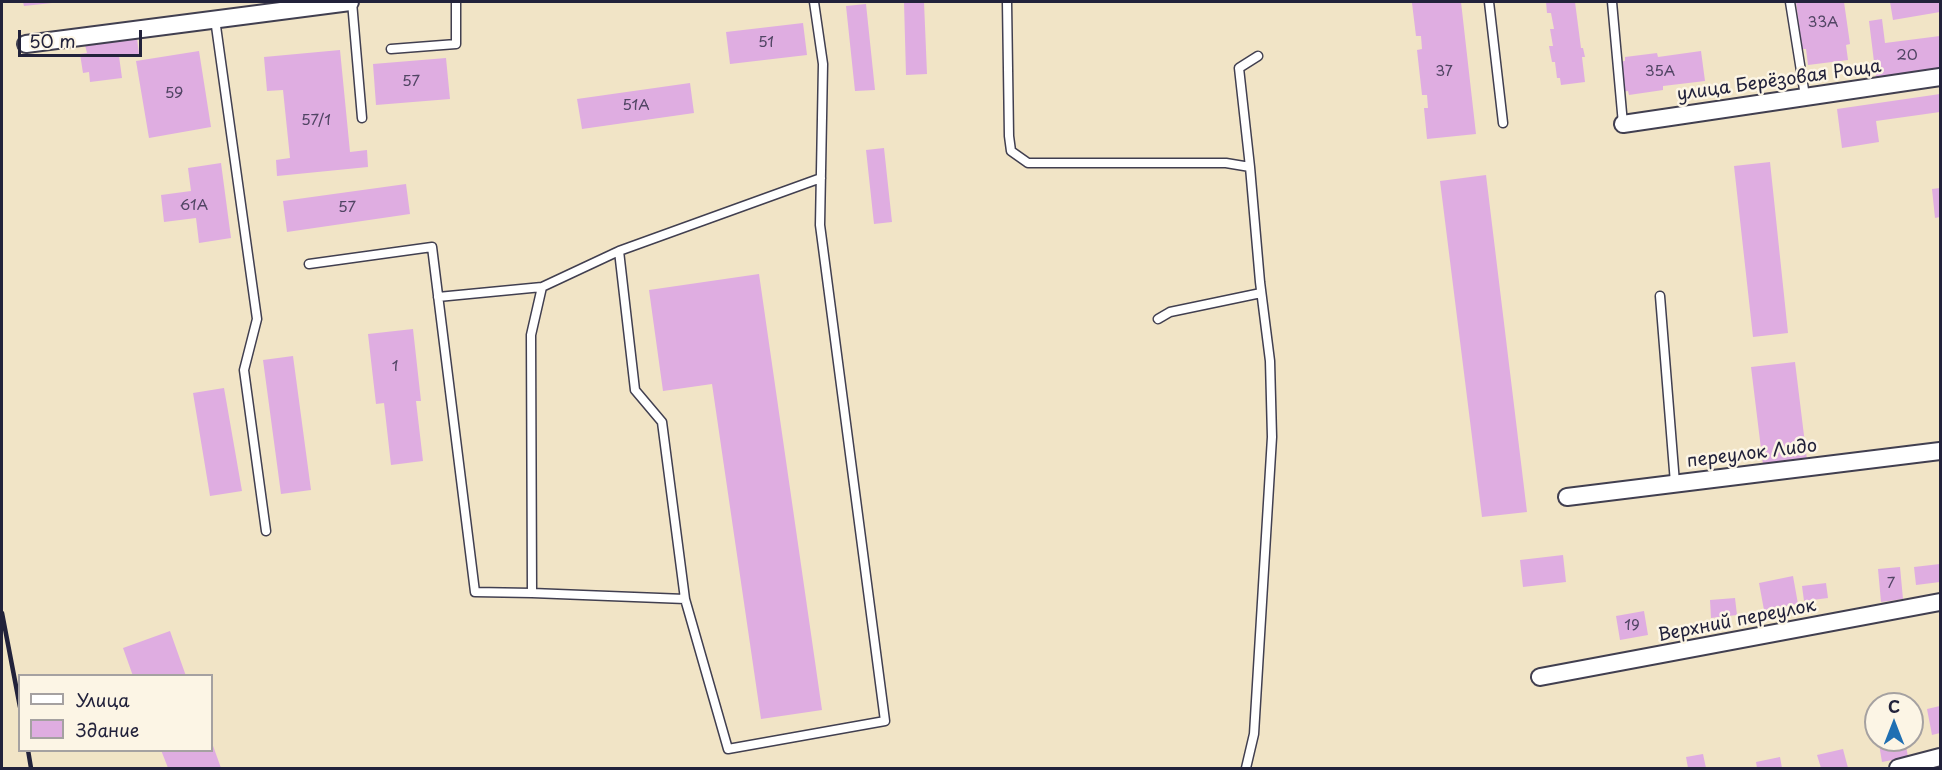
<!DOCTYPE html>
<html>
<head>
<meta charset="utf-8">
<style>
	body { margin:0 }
	#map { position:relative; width:1942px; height:770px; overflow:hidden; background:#f1e4c6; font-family:"Playpen Sans",sans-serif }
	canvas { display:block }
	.frame { position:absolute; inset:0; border:3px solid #22223b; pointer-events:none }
	.legend { position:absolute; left:18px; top:674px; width:195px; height:78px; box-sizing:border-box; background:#fcf5e5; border:2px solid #a5a1a1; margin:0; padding:8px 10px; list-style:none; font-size:18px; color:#22223b }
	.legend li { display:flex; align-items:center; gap:12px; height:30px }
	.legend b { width:30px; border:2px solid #a5a1a1 }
	.north { position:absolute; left:1864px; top:692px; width:60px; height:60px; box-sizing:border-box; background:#fcf5e5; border:2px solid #a5a1a1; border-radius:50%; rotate:0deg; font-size:16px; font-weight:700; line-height:24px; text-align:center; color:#22223b }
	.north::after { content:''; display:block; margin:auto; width:21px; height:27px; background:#1f6fb2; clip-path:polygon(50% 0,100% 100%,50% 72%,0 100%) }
	.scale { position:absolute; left:18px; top:30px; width:124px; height:27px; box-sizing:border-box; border:3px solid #22223b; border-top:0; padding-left:8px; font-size:18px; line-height:21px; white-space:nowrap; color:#22223b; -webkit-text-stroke:4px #fcf5e5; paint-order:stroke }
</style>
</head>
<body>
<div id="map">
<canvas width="1942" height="770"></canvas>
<div class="frame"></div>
<ul class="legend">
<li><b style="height:8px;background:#fff"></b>Улица</li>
<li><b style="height:16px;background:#dfade1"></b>Здание</li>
</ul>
<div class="north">С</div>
<div class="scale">50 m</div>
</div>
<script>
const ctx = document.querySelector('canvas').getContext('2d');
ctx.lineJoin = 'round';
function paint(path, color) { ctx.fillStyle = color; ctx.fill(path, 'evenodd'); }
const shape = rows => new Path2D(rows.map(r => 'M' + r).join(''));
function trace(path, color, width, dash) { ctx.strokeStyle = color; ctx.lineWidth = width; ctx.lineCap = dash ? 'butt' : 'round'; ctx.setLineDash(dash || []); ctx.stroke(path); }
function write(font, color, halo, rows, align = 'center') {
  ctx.font = font + ' "Playpen Sans",sans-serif'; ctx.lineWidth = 5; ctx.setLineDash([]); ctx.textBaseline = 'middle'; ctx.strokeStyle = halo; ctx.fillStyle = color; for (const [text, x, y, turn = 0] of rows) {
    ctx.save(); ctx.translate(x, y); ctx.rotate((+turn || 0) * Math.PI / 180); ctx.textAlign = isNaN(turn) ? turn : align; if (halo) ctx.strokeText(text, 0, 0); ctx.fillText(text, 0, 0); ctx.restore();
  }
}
const building = shape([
	[23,2,52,2,52,3,24,6],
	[904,2,924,2,927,74,906,75],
	[1428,2,1461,2,1476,134,1427,139,1424,108,1428,108,1427,95,1422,95,1417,50,1422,49,1421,36,1416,36,1412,3],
	[1546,2,1575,2,1581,48,1583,48,1585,57,1582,57,1585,82,1561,85,1560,78,1557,78,1555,62,1552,62,1549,46,1553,46,1550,29,1554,29,1551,13,1547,13],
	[1796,2,1844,2,1850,44,1846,45,1848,60,1808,65,1806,49,1802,49],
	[1890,2,1940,2,1940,12,1893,20],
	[866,4,875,90,855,91,846,6],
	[1882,19,1885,43,1940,36,1940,69,1876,78,1869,21],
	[803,23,807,55,730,64,726,32],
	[137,38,139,54,119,56,122,78,90,82,89,72,83,73,80,54,87,53,85,45],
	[340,50,350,152,367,150,368,167,277,176,276,160,290,158,283,90,267,91,264,57],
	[199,51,211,127,149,138,136,61],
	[1701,51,1705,81,1663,86,1663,90,1629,95,1628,91,1620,92,1616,62,1625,61,1625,57,1657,53,1658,57],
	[446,58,450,99,376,105,373,64],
	[690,83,694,113,582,129,577,99],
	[1940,94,1940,112,1876,121,1879,142,1842,148,1837,109],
	[884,148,892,222,874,224,866,150],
	[1770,162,1788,333,1753,337,1734,166],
	[221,163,231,238,199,243,196,218,164,222,161,195,191,191,188,168],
	[1486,175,1527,512,1482,517,1440,181],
	[406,184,410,214,287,232,283,201],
	[1940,188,1940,217,1935,218,1932,189],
	[759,274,822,710,761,719,712,384,663,391,649,290],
	[413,329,421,401,416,401,423,461,391,465,384,403,376,404,368,334],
	[293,356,311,490,281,494,263,360],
	[1795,362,1807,460,1763,465,1751,367],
	[224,388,242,491,210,496,193,393],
	[1563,555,1566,582,1523,587,1520,560],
	[1940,564,1940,582,1916,585,1914,567],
	[1900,567,1903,599,1881,602,1878,569],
	[1793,576,1798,604,1764,610,1759,583],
	[1826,583,1828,598,1804,601,1802,586],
	[1735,598,1737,615,1711,618,1710,600],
	[1644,611,1648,635,1620,640,1616,616],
	[170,631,186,676,133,676,123,648],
	[1940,706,1940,733,1932,735,1927,709],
	[1905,740,1908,757,1882,762,1879,744],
	[212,743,221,768,168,768,161,750,212,750],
	[1843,749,1848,768,1821,768,1817,755],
	[1703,754,1706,768,1688,768,1686,757],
	[1780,757,1782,768,1757,768,1756,762]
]);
const lane = shape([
	[352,2,362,118],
	[1007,2,1009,136,1011,151,1028,163,1226,163,1250,167,1260,282,1270,361,1272,437,1254,734,1246,768],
	[1489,2,1503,123],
	[1612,2,1623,124],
	[1790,2,1805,96],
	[215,19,257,319,244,370,266,531],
	[391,49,456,44,456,2],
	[1250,167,1239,68,1258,56],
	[619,251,821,178],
	[309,264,432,247,475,592,532,593,531,335,542,287,619,251,635,390,662,422,685,599,728,749,885,721,820,225,823,64,814,2],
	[1660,296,1675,483],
	[438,297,542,287],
	[1158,319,1170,312,1261,293],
	[532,593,685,599]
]);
const street = shape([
	[26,44,350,2],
	[1623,124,1940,77],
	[1567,497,1940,451],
	[1540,677,1940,602],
	[1898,768,1940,757]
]);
const rail = shape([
	[2,613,20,707],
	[28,750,31,768]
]);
const numberNames = [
	["33А",1823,23],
	["51",766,43],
	["20",1907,56],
	["37",1444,72],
	["35А",1660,72],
	["57",411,82],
	["59",174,94],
	["51А",636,106],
	["57/1",316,121],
	["61А",194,206],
	["57",347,208],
	["1",395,367],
	["7",1891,584],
	["19",1632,626]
];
const streetNames = [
	["улица Берёзовая Роща",1779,81,-8],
	["переулок Лидо",1752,454,-7],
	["Верхний переулок",1737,621,-11]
];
paint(building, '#dfade1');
trace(lane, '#413f50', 11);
trace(street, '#413f50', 20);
trace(lane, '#fff', 8);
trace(street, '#fff', 16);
trace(rail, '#22223b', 4.5);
write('15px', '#514564', null, numberNames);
write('18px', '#22223b', '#fcf5e5', streetNames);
</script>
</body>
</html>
